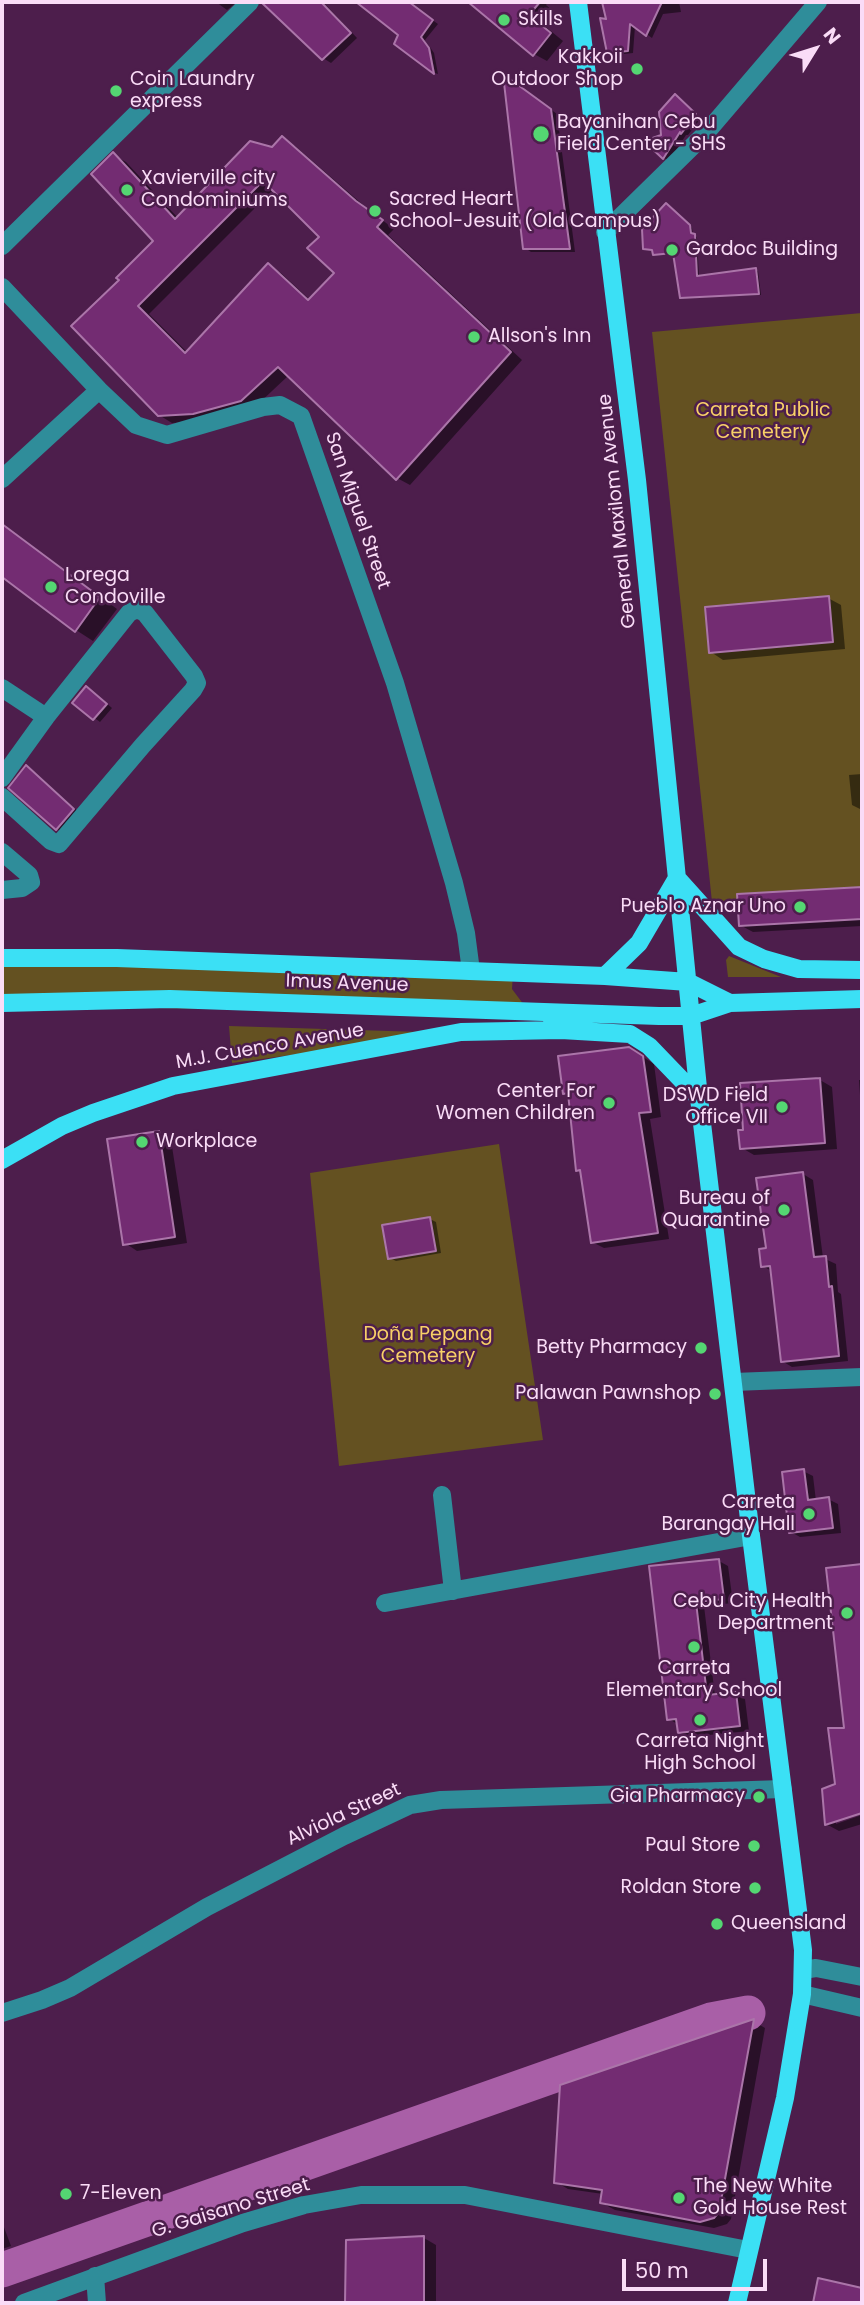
<!DOCTYPE html>
<html>
<head>
<meta charset="utf-8">
<style>
	body { margin:0 }
	#map { position:relative; width:864px; height:2305px; overflow:hidden; background:#4d1e4c; font-family:Poppins,sans-serif }
	canvas { display:block }
	.frame { position:absolute; inset:0; border:4px solid #fadcf7; pointer-events:none }
	.north { position:absolute; left:780px; top:14px; width:70px; height:70px; -webkit-text-stroke:5px #4d1e4c; paint-order:stroke; rotate:52deg; font-size:19px; font-weight:700; line-height:28px; text-align:center; color:#fadcf7 }
	.north::after { content:''; display:block; margin:auto; width:24px; height:32px; background:#fadcf7; clip-path:polygon(50% 0,100% 100%,50% 72%,0 100%) }
	.scale { position:absolute; left:622px; top:2259px; width:145px; height:32px; box-sizing:border-box; border:4px solid #fadcf7; border-top:0; padding-left:9px; font-size:21px; line-height:24px; white-space:nowrap; color:#fadcf7; -webkit-text-stroke:5px #4d1e4c; paint-order:stroke }
</style>
</head>
<body>
<div id="map">
<canvas width="864" height="2305"></canvas>
<div class="frame"></div>
<div class="north">N</div>
<div class="scale">50 m</div>
</div>
<script>
const ctx = document.querySelector('canvas').getContext('2d');
ctx.lineJoin = 'round';
function paint(path, color) { ctx.fillStyle = color; ctx.fill(path, 'evenodd'); }
const shape = rows => new Path2D(rows.map(r => 'M' + r).join(''));
function trace(path, color, width, dash) { ctx.strokeStyle = color; ctx.lineWidth = width; ctx.lineCap = dash ? 'butt' : 'round'; ctx.setLineDash(dash || []); ctx.stroke(path); }
function write(font, color, halo, rows, align = 'center') {
  ctx.font = font + ' Poppins,sans-serif'; ctx.lineWidth = 5; ctx.setLineDash([]); ctx.textBaseline = 'middle'; ctx.strokeStyle = halo; ctx.fillStyle = color; for (const [text, x, y, turn = 0] of rows) {
    ctx.save(); ctx.translate(x, y); ctx.rotate((+turn || 0) * Math.PI / 180); ctx.textAlign = isNaN(turn) ? turn : align; if (halo) ctx.strokeText(text, 0, 0); ctx.fillText(text, 0, 0); ctx.restore();
  }
}
const green = shape([
	[862,313,862,896,712,902,652,332],
	[729,956,781,977,728,977,726,960],
	[2,959,513,973,512,989,530,1013,2,1006],
	[229,1026,453,1033,232,1063],
	[499,1144,543,1440,339,1466,310,1173]
]);
const shadow = shape([
	[216,2,237,2,227,10],
	[264,2,323,2,357,38,331,63,323,58],
	[359,2,407,2,438,24,425,40,431,70,401,35],
	[470,2,548,2,546,5,552,10,541,23,563,41,547,61,534,54],
	[603,2,679,2,681,12,663,14,652,38,635,26,633,53,615,55,609,51,608,21],
	[430,47,434,53,438,74,435,73],
	[509,79,557,114,575,252,531,252,525,248],
	[676,96,701,118,688,135,686,135,669,161,664,158,663,136],
	[282,138,295,146,369,210,394,229,388,235,522,360,410,485,397,478,289,375,255,407,207,421,172,423,159,415,121,280,155,241,114,155,126,162,178,218,272,149],
	[274,189,321,237,336,273,310,300,281,273,268,265,187,352,149,314],
	[669,206,692,228,693,235,697,237,699,278,756,270,758,271,761,295,682,297,675,254,657,255,654,250,648,249],
	[2,526,18,535,117,609,93,641,76,630,2,575],
	[828,598,841,605,845,649,723,660,711,652],
	[92,691,112,708,100,722,74,703],
	[26,767,35,772,82,815,66,834,57,829],
	[862,774,862,810,852,805,849,775],
	[862,889,862,926,753,932,740,925,739,896],
	[640,1055,654,1064,661,1117,650,1119,669,1239,604,1248,592,1242,582,1172,578,1170,570,1095,565,1093],
	[820,1080,832,1087,837,1149,754,1155,742,1148],
	[859,1080,862,1080,862,1125],
	[159,1133,171,1140,187,1243,137,1251,125,1243],
	[803,1174,813,1180,823,1258,836,1264,838,1292,841,1294,848,1361,792,1367,782,1361,773,1272,763,1266,767,1250],
	[430,1219,436,1222,441,1253,396,1261,390,1258],
	[803,1471,813,1476,816,1501,828,1499,838,1504,841,1533,800,1537,791,1532],
	[719,1561,728,1566,733,1603,704,1606,715,1696,736,1694,745,1699,749,1731,689,1737,680,1732,679,1725,669,1719,651,1568],
	[862,1566,862,1724,858,1725,862,1726,862,1812,836,1820,836,1824,862,1815,862,1824,839,1831,826,1824,836,1785,846,1730,828,1569],
	[753,2021,765,2028,731,2219,727,2224,714,2228,615,2210,602,2203,603,2194,568,2189,556,2182],
	[2,2222,11,2246,2,2249],
	[424,2238,436,2245,436,2303,347,2303,347,2242]
]);
const river = shape([
	[2,2270,711,2020,748,2013]
]);
const building = shape([
	[261,2,321,2,351,33,322,60,261,2],
	[356,2,409,2,433,20,421,37,429,48,434,74,394,44,398,35,356,2],
	[468,2,540,2,529,15,551,33,533,56,468,2],
	[602,2,662,2,646,36,630,24,628,51,607,53,600,18,606,19,602,2],
	[503,74,551,109,570,249,523,249,503,74],
	[675,94,696,114,681,134,680,132,663,159,644,141,661,135,659,112,675,94],
	[282,136,356,201,383,220,377,227,511,352,396,480,278,367,241,401,193,414,158,416,71,326,119,280,116,278,153,241,91,174,113,152,175,219,250,141,272,147,282,136],
	[263,181,319,237,307,248,334,273,308,300,268,263,185,353,138,306,263,181],
	[666,203,690,225,691,233,695,234,697,276,756,268,759,294,680,298,673,253,653,255,652,250,643,249,642,229,666,203],
	[2,524,100,597,75,632,2,577,2,524],
	[829,596,833,642,709,653,705,607,829,596],
	[86,686,107,704,93,720,72,703,86,686],
	[26,765,74,809,56,830,8,788,26,765],
	[862,887,862,919,739,926,737,894,862,887],
	[629,1047,643,1056,651,1112,639,1113,658,1233,591,1243,580,1170,576,1171,568,1093,563,1094,558,1056,629,1047],
	[820,1078,825,1143,740,1149,738,1130,743,1130,740,1083,820,1078],
	[159,1131,175,1237,123,1245,107,1139,159,1131],
	[803,1172,814,1257,826,1256,829,1287,832,1286,839,1356,781,1362,770,1266,761,1267,759,1249,766,1248,756,1178,803,1172],
	[430,1217,436,1251,388,1259,382,1225,430,1217],
	[804,1469,808,1500,829,1497,833,1528,789,1533,782,1472,804,1469],
	[719,1559,724,1599,696,1602,707,1695,736,1692,740,1726,678,1733,676,1719,667,1720,649,1566,719,1559],
	[862,1564,862,1813,825,1825,822,1789,835,1784,828,1728,844,1728,826,1568,862,1564],
	[754,2019,719,2212,714,2218,700,2222,600,2203,602,2190,554,2183,560,2085,754,2019],
	[424,2236,424,2303,345,2303,346,2240,424,2236],
	[818,2278,862,2288,862,2303,813,2303,818,2278]
]);
const minor = shape([
	[605,232,706,133,818,2],
	[2,246,250,2],
	[2,287,99,390,136,425,167,435,263,407,280,405,301,416,395,683,454,883,466,933,471,971],
	[2,479,99,390],
	[2,688,46,717],
	[2,778,46,717,129,613,137,609,145,613,194,676,197,683,193,690,143,745,59,844,51,841,2,797],
	[2,852,29,875,31,882,22,888,2,890],
	[734,1382,862,1377],
	[442,1495,453,1591],
	[385,1603,751,1536],
	[803,1970,816,1968,862,1977],
	[802,1994,862,2008],
	[2,2013,42,2000,70,1988,207,1907,344,1836,410,1805,441,1800,783,1789],
	[95,2276,97,2303],
	[24,2303,243,2223,304,2205,361,2195,465,2195,748,2250]
]);
const major = shape([
	[578,2,637,480,699,1098,751,1536,803,1950,802,1994,785,2098,737,2303],
	[677,878,739,947,764,959,799,969,862,970],
	[2,958,117,958,605,976,688,982,730,1003],
	[605,976,639,943,677,878],
	[2,1003,170,999,659,1016,691,1016,730,1003,862,999],
	[550,1027,561,1030,630,1034,649,1046,699,1098],
	[2,1160,62,1126,93,1113,173,1086,461,1032,561,1030]
]);
const markers = [
	[504,20,7,"#54d672"],
	[637,69,7,"#54d672"],
	[116,91,7,"#54d672"],
	[541,134,9,"#54d672"],
	[127,190,7,"#54d672"],
	[375,211,7,"#54d672"],
	[672,250,7,"#54d672"],
	[474,337,7,"#54d672"],
	[51,587,7,"#54d672"],
	[800,907,7,"#54d672"],
	[609,1103,7,"#54d672"],
	[782,1107,7,"#54d672"],
	[142,1142,7,"#54d672"],
	[784,1210,7,"#54d672"],
	[701,1348,7,"#54d672"],
	[715,1394,7,"#54d672"],
	[809,1514,7,"#54d672"],
	[847,1613,7,"#54d672"],
	[694,1647,7,"#54d672"],
	[700,1720,7,"#54d672"],
	[759,1797,7,"#54d672"],
	[754,1846,7,"#54d672"],
	[755,1888,7,"#54d672"],
	[717,1924,7,"#54d672"],
	[66,2194,7,"#54d672"],
	[679,2198,7,"#54d672"]
];
const poiNames = [
	["Skills",518,20],
	["Kakkoii",623,58,"right"],
	["Outdoor Shop",623,80,"right"],
	["Coin Laundry",130,80],
	["express",130,102],
	["Bayanihan Cebu",557,123],
	["Field Center - SHS",557,145],
	["Xavierville city",141,179],
	["Condominiums",141,201],
	["Sacred Heart",389,200],
	["School-Jesuit (Old Campus)",389,222],
	["Gardoc Building",686,250],
	["Allson's Inn",488,337],
	["Lorega",65,576],
	["Condoville",65,598],
	["Pueblo Aznar Uno",786,907,"right"],
	["Center For",595,1092,"right"],
	["Women Children",595,1114,"right"],
	["DSWD Field",768,1096,"right"],
	["Office VII",768,1118,"right"],
	["Workplace",156,1142],
	["Bureau of",770,1199,"right"],
	["Quarantine",770,1221,"right"],
	["Betty Pharmacy",687,1348,"right"],
	["Palawan Pawnshop",701,1394,"right"],
	["Carreta",795,1503,"right"],
	["Barangay Hall",795,1525,"right"],
	["Cebu City Health",833,1602,"right"],
	["Department",833,1624,"right"],
	["Carreta",694,1669,"center"],
	["Elementary School",694,1691,"center"],
	["Carreta Night",700,1742,"center"],
	["High School",700,1764,"center"],
	["Gia Pharmacy",745,1797,"right"],
	["Paul Store",740,1846,"right"],
	["Roldan Store",741,1888,"right"],
	["Queensland",731,1924],
	["The New White",693,2187],
	["Gold House Rest",693,2209],
	["7-Eleven",80,2194]
];
const parkNames = [
	["Carreta Public",763,411],
	["Cemetery",763,433],
	["Doña Pepang",428,1335],
	["Cemetery",428,1357]
];
const streetNames = [
	["San Miguel Street",357,511,71],
	["General Maxilom Avenue",618,511,-96],
	["Imus Avenue",347,984,2],
	["M.J. Cuenco Avenue",270,1047,-10],
	["Alviola Street",344,1815,-25],
	["G. Gaisano Street",231,2209,-17]
];
paint(green, '#645121');
paint(shadow, '#0007');
trace(river, '#a95fa7', 35);
paint(building, '#732c72');
trace(building, '#ab75a9', 2);
trace(minor, '#2f8d9a', 18);
trace(major, '#3be0f5', 18);
for (const [x, y, r, color] of markers) { const dot = new Path2D(); dot.arc(x, y, r, 0, 2 * Math.PI); ctx.fillStyle = color; ctx.fill(dot); trace(dot, '#4d1e4c', 2.5); }
write('19px', '#fadcf7', '#4d1e4c', poiNames, 'left');
write('19px', '#f8d067', '#4d1e4c', parkNames);
write('19px', '#fadcf7', '#4d1e4c', streetNames);
</script>
</body>
</html>
